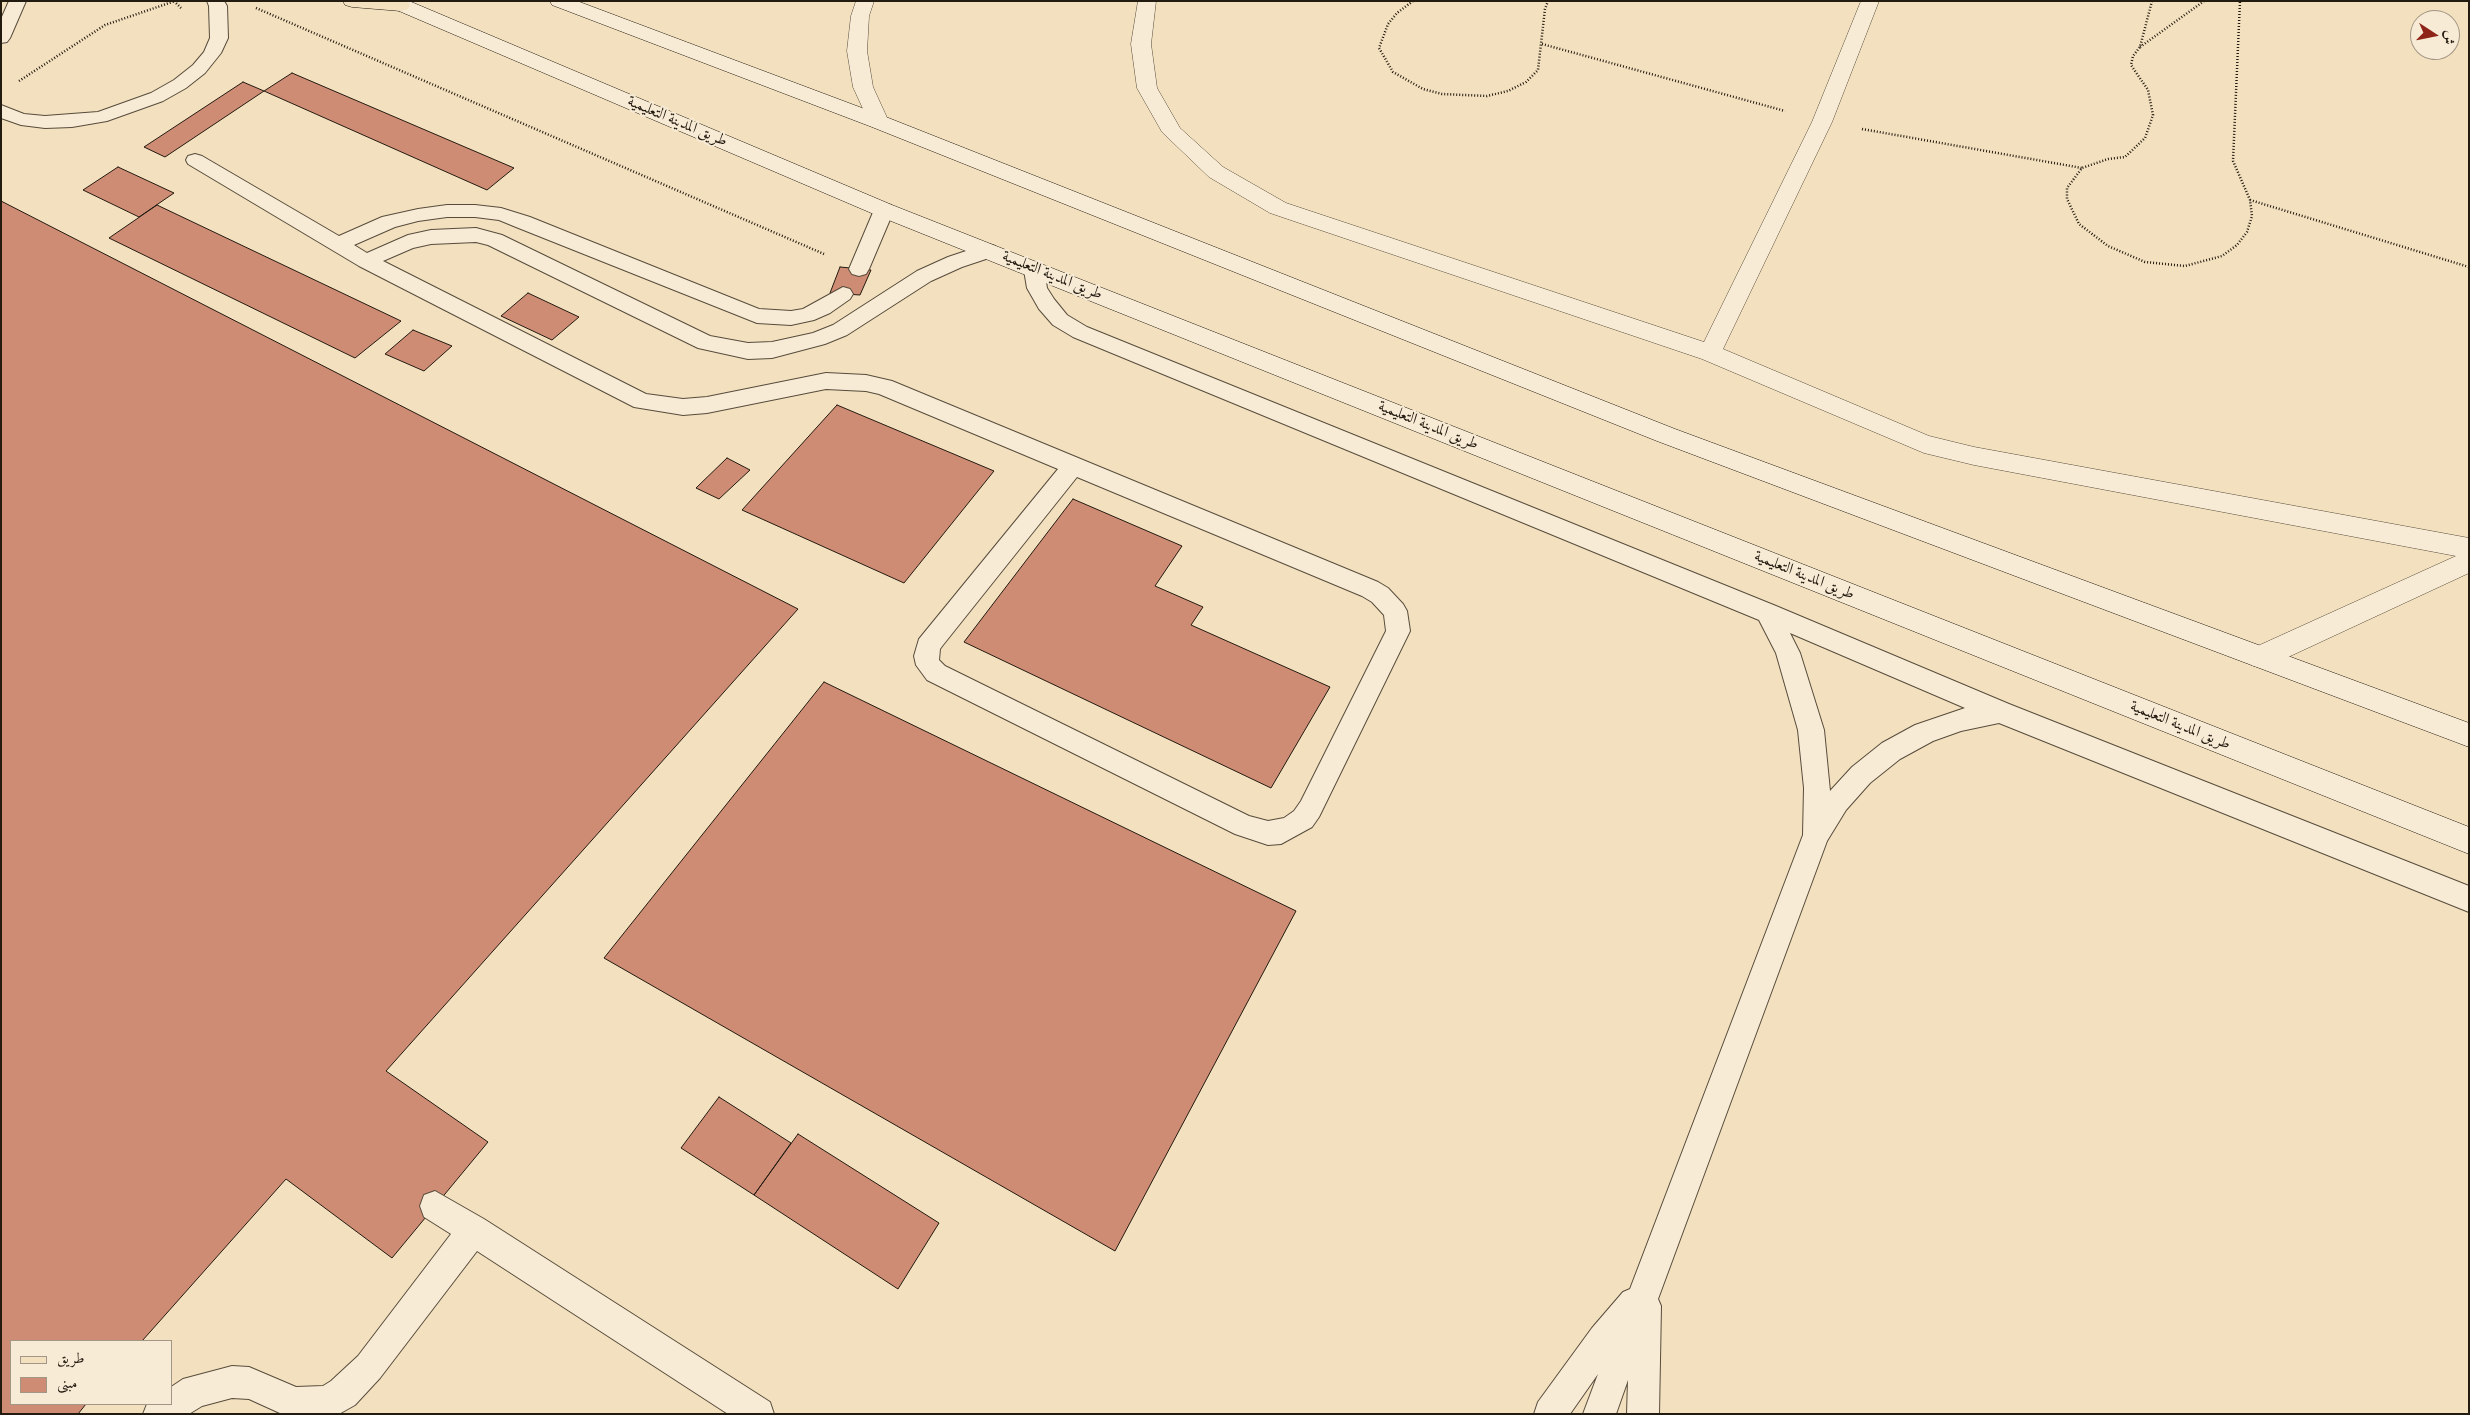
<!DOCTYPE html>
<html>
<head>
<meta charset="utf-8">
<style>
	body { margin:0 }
	#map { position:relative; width:2470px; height:1415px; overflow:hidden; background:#f3e0be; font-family:"IM FELL Double Pica",Amiri,serif }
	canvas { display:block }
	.frame { position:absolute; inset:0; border:2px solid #231a10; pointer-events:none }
	.legend { position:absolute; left:10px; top:1340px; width:162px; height:65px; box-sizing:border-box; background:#f7ebd5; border:1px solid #a29786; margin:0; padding:6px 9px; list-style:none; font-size:15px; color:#231a10 }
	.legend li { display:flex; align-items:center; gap:10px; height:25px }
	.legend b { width:25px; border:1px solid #a29786 }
	.north { position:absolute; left:2410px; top:10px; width:50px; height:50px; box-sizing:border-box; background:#f7ebd5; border:1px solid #a29786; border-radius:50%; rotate:101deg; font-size:14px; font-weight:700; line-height:20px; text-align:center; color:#231a10 }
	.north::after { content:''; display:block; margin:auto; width:18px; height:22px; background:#8f2418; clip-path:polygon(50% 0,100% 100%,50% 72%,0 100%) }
</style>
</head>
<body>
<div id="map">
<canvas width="2470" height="1415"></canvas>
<div class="frame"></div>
<ul class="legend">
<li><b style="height:6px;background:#f3e0be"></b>طريق</li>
<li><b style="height:14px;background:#cf8c74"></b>مبنى</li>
</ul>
<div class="north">ش</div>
</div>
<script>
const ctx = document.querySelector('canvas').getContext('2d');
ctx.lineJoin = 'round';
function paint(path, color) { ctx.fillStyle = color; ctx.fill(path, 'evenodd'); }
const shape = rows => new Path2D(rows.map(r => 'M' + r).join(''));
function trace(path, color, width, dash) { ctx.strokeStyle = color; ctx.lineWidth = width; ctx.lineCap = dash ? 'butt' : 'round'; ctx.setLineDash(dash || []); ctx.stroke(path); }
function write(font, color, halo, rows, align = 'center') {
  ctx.font = font + ' "IM FELL Double Pica",Amiri,serif'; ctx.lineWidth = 4; ctx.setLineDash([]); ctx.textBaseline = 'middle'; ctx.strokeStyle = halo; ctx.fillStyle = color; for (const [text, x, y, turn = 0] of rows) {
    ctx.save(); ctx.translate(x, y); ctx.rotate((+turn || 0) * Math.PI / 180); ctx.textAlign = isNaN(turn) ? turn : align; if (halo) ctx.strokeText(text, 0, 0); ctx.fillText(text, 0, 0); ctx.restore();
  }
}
const building = shape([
	[292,73,514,168,487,190,264,91,292,73],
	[243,82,264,91,165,157,144,147,243,82],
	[118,167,174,193,139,217,83,190,118,167],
	[1,201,798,609,386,1071,488,1142,392,1258,286,1179,142,1341,11,1341,11,1404,86,1404,78,1414,1,1414,1,201],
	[157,205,401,321,355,358,109,238,157,205],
	[840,267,871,270,860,295,830,293,840,267],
	[528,293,579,317,552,340,501,316,528,293],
	[413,330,452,346,424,371,385,354,413,330],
	[837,405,994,471,904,583,742,510,837,405],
	[727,458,750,470,719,499,696,488,727,458],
	[1073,499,1182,546,1155,586,1203,607,1191,625,1330,687,1271,788,964,642,1073,499],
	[824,682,1296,911,1115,1251,604,958,824,682],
	[719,1097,791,1143,754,1195,681,1148,719,1097],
	[798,1134,939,1223,898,1289,754,1195,798,1134]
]);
const path = shape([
	[174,1,181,8],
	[1413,1,1397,13,1388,24,1379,48,1393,72,1423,89,1442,94,1487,96,1508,91,1526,82,1538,70,1545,9,1548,1],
	[2152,1,2140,47,2133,56,2131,65,2148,90,2153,115,2145,138,2125,157,2108,159,2082,168,2067,188,2067,199,2079,224,2108,246,2145,262,2185,266,2222,256,2237,245,2247,232,2252,216,2250,200,2233,161,2240,1],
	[256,8,824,254],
	[1542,44,1785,111],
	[2140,47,2204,1],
	[19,81,105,25,175,1],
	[1862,129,2082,168],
	[2250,200,2469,267]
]);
const lane = shape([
	[9,1,26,1,10,38,7,42,1,43,1,19,9,1],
	[207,1,224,1,227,6,228,38,221,53,205,73,186,88,163,101,107,121,72,127,45,128,21,125,1,118,1,105,24,114,45,116,98,112,151,93,174,80,193,65,204,52,210,38,209,6,207,1],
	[195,154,202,156,339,236,382,217,418,209,447,205,475,205,501,208,530,217,759,309,791,311,803,309,843,287,850,289,853,294,850,299,830,313,814,320,791,325,757,323,516,227,499,220,475,217,447,217,418,221,395,227,354,245,367,253,408,235,431,230,476,228,502,235,710,336,748,343,772,342,813,333,833,325,917,271,948,257,981,246,988,244,995,246,998,251,995,256,962,267,931,281,847,335,825,344,772,358,748,359,698,348,488,245,476,242,431,244,413,248,383,261,646,394,683,399,707,397,826,373,866,375,892,381,1378,582,1388,588,1403,604,1407,611,1410,631,1319,817,1312,827,1281,844,1268,845,1235,834,927,680,916,665,914,656,919,639,1058,469,879,394,866,391,826,389,707,413,683,415,634,407,359,266,188,164,186,160,188,156,195,154],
	[1077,477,1362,596,1372,602,1384,615,1386,631,1301,801,1294,811,1284,818,1268,821,1249,816,945,666,939,660,940,649,943,645,1077,477],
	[884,204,891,205,894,210,869,269,866,274,859,276,852,274,849,269,874,210,877,205,884,204],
	[1034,263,1041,265,1044,270,1047,288,1054,299,1067,315,1087,327,1776,606,2009,704,2469,886,2469,912,1999,723,1961,731,1933,741,1900,759,1870,783,1846,810,1827,841,1658,1299,1661,1306,1659,1414,1627,1414,1628,1380,1616,1414,1583,1414,1598,1374,1570,1414,1534,1414,1538,1402,1592,1328,1623,1292,1630,1289,1803,835,1804,788,1798,730,1776,653,1759,620,1073,337,1053,325,1039,309,1027,288,1024,270,1027,265,1034,263],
	[1790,633,1965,708,1915,725,1882,743,1852,767,1830,791,1824,730,1800,653,1790,633],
	[435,1191,484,1219,770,1402,774,1414,728,1414,477,1251,380,1378,355,1405,339,1414,282,1414,249,1399,232,1398,202,1406,189,1414,143,1414,147,1404,171,1404,171,1387,183,1379,232,1366,249,1367,296,1387,323,1386,331,1381,358,1356,451,1234,424,1217,420,1206,424,1195,435,1191]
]);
const street = shape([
	[856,1,874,1,869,16,867,51,873,87,889,122,886,127,879,128,872,127,869,122,853,87,847,51,851,16,856,1],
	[1138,1,1156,1,1151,44,1157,88,1180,128,1223,167,1286,203,1704,342,1812,122,1861,1,1879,1,1832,122,1723,349,1929,436,1974,447,2469,538,2469,573,2271,665,2261,668,2251,665,2248,657,2251,649,2456,556,1974,465,1924,453,1702,359,1270,213,1209,177,1162,132,1137,88,1131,44,1138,1]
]);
const secondary = shape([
	[383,1,409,1,892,205,2469,827,2469,854,876,215,385,5,383,1],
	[550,1,577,1,886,117,1675,429,2469,723,2469,747,1657,441,872,127,552,5,550,1]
]);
const primary = shape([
	[343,1,408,1,410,5,408,9,401,11,352,7,345,5,343,1]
]);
const streetNames = [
	["طريق المدينة التعليمية",677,122,23],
	["طريق المدينة التعليمية",1052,276,22],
	["طريق المدينة التعليمية",1428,426,22],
	["طريق المدينة التعليمية",1804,576,22],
	["طريق المدينة التعليمية",2180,726,22]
];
paint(building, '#cf8c74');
trace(building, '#231a10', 1);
trace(lane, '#574c3c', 2);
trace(street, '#574c3c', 1);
trace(secondary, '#231a10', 1);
trace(primary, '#231a10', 1);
trace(path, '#231a10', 2.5, [1, 2]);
paint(lane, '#f7ebd5');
paint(street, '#f7ebd5');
paint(secondary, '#f7ebd5');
paint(primary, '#f3e0be');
write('16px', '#231a10', '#f7ebd5', streetNames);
</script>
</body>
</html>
